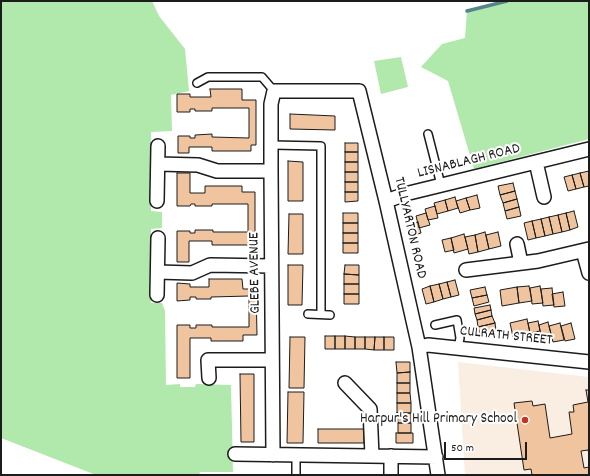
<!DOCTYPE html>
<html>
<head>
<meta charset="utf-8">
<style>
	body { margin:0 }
	#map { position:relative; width:590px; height:476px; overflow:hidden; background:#fff; font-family:Dekko,sans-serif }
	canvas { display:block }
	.frame { position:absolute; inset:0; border:2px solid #1c1c1c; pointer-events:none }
	.scale { position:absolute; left:444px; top:442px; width:83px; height:18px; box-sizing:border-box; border:2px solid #1c1c1c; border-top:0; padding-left:5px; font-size:12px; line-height:14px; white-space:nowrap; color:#1c1c1c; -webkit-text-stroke:3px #fff; paint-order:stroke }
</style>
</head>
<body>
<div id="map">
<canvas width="590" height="476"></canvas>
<div class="frame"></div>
<div class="scale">50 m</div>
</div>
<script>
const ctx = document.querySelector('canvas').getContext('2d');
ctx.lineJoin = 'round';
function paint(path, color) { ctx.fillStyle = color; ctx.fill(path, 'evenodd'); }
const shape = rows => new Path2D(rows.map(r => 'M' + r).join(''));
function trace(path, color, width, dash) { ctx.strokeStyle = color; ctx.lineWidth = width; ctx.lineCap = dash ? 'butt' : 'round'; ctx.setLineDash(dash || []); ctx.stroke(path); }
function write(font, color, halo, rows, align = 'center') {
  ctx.font = font + ' Dekko,sans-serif'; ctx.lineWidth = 4; ctx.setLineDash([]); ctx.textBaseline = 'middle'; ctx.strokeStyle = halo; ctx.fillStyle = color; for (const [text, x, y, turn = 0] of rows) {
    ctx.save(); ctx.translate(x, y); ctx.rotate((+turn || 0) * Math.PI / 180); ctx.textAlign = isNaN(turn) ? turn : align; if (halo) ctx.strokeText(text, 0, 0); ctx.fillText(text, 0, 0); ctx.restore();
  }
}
const built = shape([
	[458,362,589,377,589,475,465,475]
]);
const green = shape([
	[1,1,152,1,159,16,185,49,189,91,171,95,172,131,151,132,151,211,162,212,162,228,151,229,151,303,162,303,165,311,166,385,180,384,180,387,195,387,196,384,231,385,233,472,200,472,199,475,96,475,1,438],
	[510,1,589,1,589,139,474,169,448,81,421,67,442,44,465,38,467,11],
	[401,57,408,87,381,94,374,61]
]);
const stream = shape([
	[467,11,507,1]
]);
const building = shape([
	[210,89,242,89,242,100,256,100,256,145,251,145,251,151,212,151,212,147,189,147,189,153,178,153,178,136,190,136,190,138,195,138,195,135,212,134,212,137,249,138,249,108,212,108,212,111,195,111,195,109,190,109,190,112,177,112,177,94,190,94,190,97,211,97,210,89],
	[290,114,335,116,335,130,290,129,290,114],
	[345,143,358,143,358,152,345,152,345,143],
	[345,152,358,152,358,162,345,162,345,152],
	[288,161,303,162,303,201,288,201,288,161],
	[345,162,358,162,358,172,345,172,345,162],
	[589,171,589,186,584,187,580,173,589,171],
	[345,172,358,172,358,182,345,182,345,172],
	[177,173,190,173,190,193,205,193,205,186,242,186,242,192,255,192,255,239,250,239,250,245,212,245,212,241,189,241,189,262,177,262,177,231,190,231,190,233,195,233,195,230,213,230,213,232,248,232,248,204,212,204,212,206,195,206,195,204,191,204,190,206,177,206,177,173],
	[580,173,584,187,576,189,572,175,580,173],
	[572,175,576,189,568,191,564,177,572,175],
	[345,182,358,182,358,192,345,192,345,182],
	[513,183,515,191,500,195,498,186,513,183],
	[515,191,517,199,503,203,500,195,515,191],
	[345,192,358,192,358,201,345,202,345,192],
	[477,195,480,208,470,210,466,198,477,195],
	[455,197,458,208,448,211,445,200,455,197],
	[466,198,470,210,460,213,456,201,466,198],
	[517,199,519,207,505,211,503,203,517,199],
	[445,200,448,211,437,214,434,203,445,200],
	[435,206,438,218,428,220,425,209,435,206],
	[519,207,521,216,507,219,505,211,519,207],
	[574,211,578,227,570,230,566,213,574,211],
	[343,213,358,213,358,223,343,223,343,213],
	[426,213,430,225,419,228,416,216,426,213],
	[566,213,570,230,562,232,558,215,566,213],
	[289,214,303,214,303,254,288,254,289,214],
	[558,215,562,232,553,234,549,217,558,215],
	[549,217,553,234,545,236,541,219,549,217],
	[541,219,545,236,536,238,532,221,541,219],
	[532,221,536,238,528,240,524,223,532,221],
	[418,222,421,233,410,236,407,225,418,222],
	[343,223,358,223,358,233,343,233,343,223],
	[485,232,489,249,478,252,475,235,485,232],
	[498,232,501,246,489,249,486,235,498,232],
	[343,233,358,233,358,243,343,243,343,233],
	[464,234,468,249,454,253,451,238,464,234],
	[475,235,478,252,469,254,465,237,475,235],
	[451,238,454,250,445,252,442,240,451,238],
	[343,243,358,243,358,253,343,253,343,243],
	[288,265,303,265,302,305,288,305,288,265],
	[345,265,359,265,359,275,344,274,345,265],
	[344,274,359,275,359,284,344,284,344,274],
	[209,279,242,279,243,289,256,289,257,335,243,335,243,341,211,341,211,338,190,338,190,378,177,378,177,325,190,325,190,328,196,328,196,325,212,325,212,327,249,327,249,296,211,297,211,299,196,299,196,297,190,297,190,300,177,301,177,283,190,284,190,287,209,287,209,279],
	[455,280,459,295,451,297,447,282,455,280],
	[447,282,451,297,443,299,439,284,447,282],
	[344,284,359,284,359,294,344,294,344,284],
	[439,284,443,299,434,302,430,286,439,284],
	[430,286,434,302,426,304,422,289,430,286],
	[529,286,532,301,519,303,517,287,529,286],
	[540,286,543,303,532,304,530,288,540,286],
	[485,287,487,295,472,298,470,290,485,287],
	[517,287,519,303,502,306,500,290,517,287],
	[552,288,554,305,543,306,541,289,552,288],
	[563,292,565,306,554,307,552,294,563,292],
	[344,294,359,294,359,304,344,304,344,294],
	[487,295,489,302,474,306,472,298,487,295],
	[490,305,491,310,475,314,474,308,490,305],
	[491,310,492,316,477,320,475,314,491,310],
	[492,316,495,323,478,327,477,320,492,316],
	[527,319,530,333,513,337,510,323,527,319],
	[538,321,540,331,530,333,528,323,538,321],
	[548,322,552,338,542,340,539,325,548,322],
	[495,323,496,330,480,334,478,327,495,323],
	[560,323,564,340,553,342,549,326,560,323],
	[571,323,575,339,565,341,561,326,571,323],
	[325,336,335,336,335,349,325,349,325,336],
	[335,336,345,336,345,349,335,349,335,336],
	[345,336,355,337,355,349,345,349,345,336],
	[290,337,305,337,304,388,289,388,290,337],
	[355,337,365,337,365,349,355,349,355,337],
	[365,337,375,337,374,350,365,349,365,337],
	[375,337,384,337,384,350,374,350,375,337],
	[384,337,394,337,394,350,384,350,384,337],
	[396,362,410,362,410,372,397,373,396,362],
	[410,372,410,383,397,383,397,373,410,372],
	[240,374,254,374,254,442,241,442,240,374],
	[397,383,410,383,410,393,397,393,397,383],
	[586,390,589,390,589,454,588,450,581,451,584,468,589,467,589,475,532,475,531,469,524,470,514,403,532,401,533,406,545,404,550,438,572,434,569,412,574,412,573,405,588,402,586,390],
	[288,392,304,392,303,443,287,443,288,392],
	[397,393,410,393,411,403,397,403,397,393],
	[397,403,411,403,411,413,397,413,397,403],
	[397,413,411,413,411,423,398,423,397,413],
	[398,423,411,423,411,433,398,433,398,423],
	[318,429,364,429,364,443,318,443,318,429],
	[396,433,413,433,413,443,396,443,396,433]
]);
const service = shape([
	[197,83,208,77,262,77,274,91],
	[428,134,441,185],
	[272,145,321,146,321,314],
	[308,314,330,315],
	[435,325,457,320,460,338,458,348],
	[296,456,296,475]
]);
const minor = shape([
	[536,162,544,197],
	[158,164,198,165,217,171,271,171],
	[157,201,158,146],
	[386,201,409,193,589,149],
	[517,244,521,263],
	[583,251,589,273],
	[466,270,538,261,589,249],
	[158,272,192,273,210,265,271,266],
	[157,295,158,238],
	[419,347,428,345,589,362],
	[209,378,208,360,272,360],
	[345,383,370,409,372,456],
	[235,454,436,457],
	[273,455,271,171,271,104,274,91,359,91,386,201,419,347,438,475],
	[391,456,391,475]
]);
const markers = [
	[525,420,4,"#c8321e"]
];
const streetNames = [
	["LISNABLAGH ROAD",469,162,-14],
	["TULLYARTON ROAD",409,228,77],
	["GLEBE AVENUE",256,273,-91],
	["CULRATH STREET",506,337,6]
];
const poiNames = [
	["Harpur's Hill Primary School",517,420]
];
paint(built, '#faede2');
paint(green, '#b1e8ac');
trace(stream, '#54838c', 3.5);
paint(building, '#efc49e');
trace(building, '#1c1c1c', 1);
trace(service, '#1c1c1c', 10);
trace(minor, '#1c1c1c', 16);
trace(service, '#fff', 7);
trace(minor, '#fff', 13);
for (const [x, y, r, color] of markers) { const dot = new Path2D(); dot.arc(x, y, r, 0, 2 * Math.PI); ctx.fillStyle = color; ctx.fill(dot); trace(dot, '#fff', 1.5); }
write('15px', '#1c1c1c', '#fff', streetNames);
write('15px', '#1c1c1c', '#fff', poiNames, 'right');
</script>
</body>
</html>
